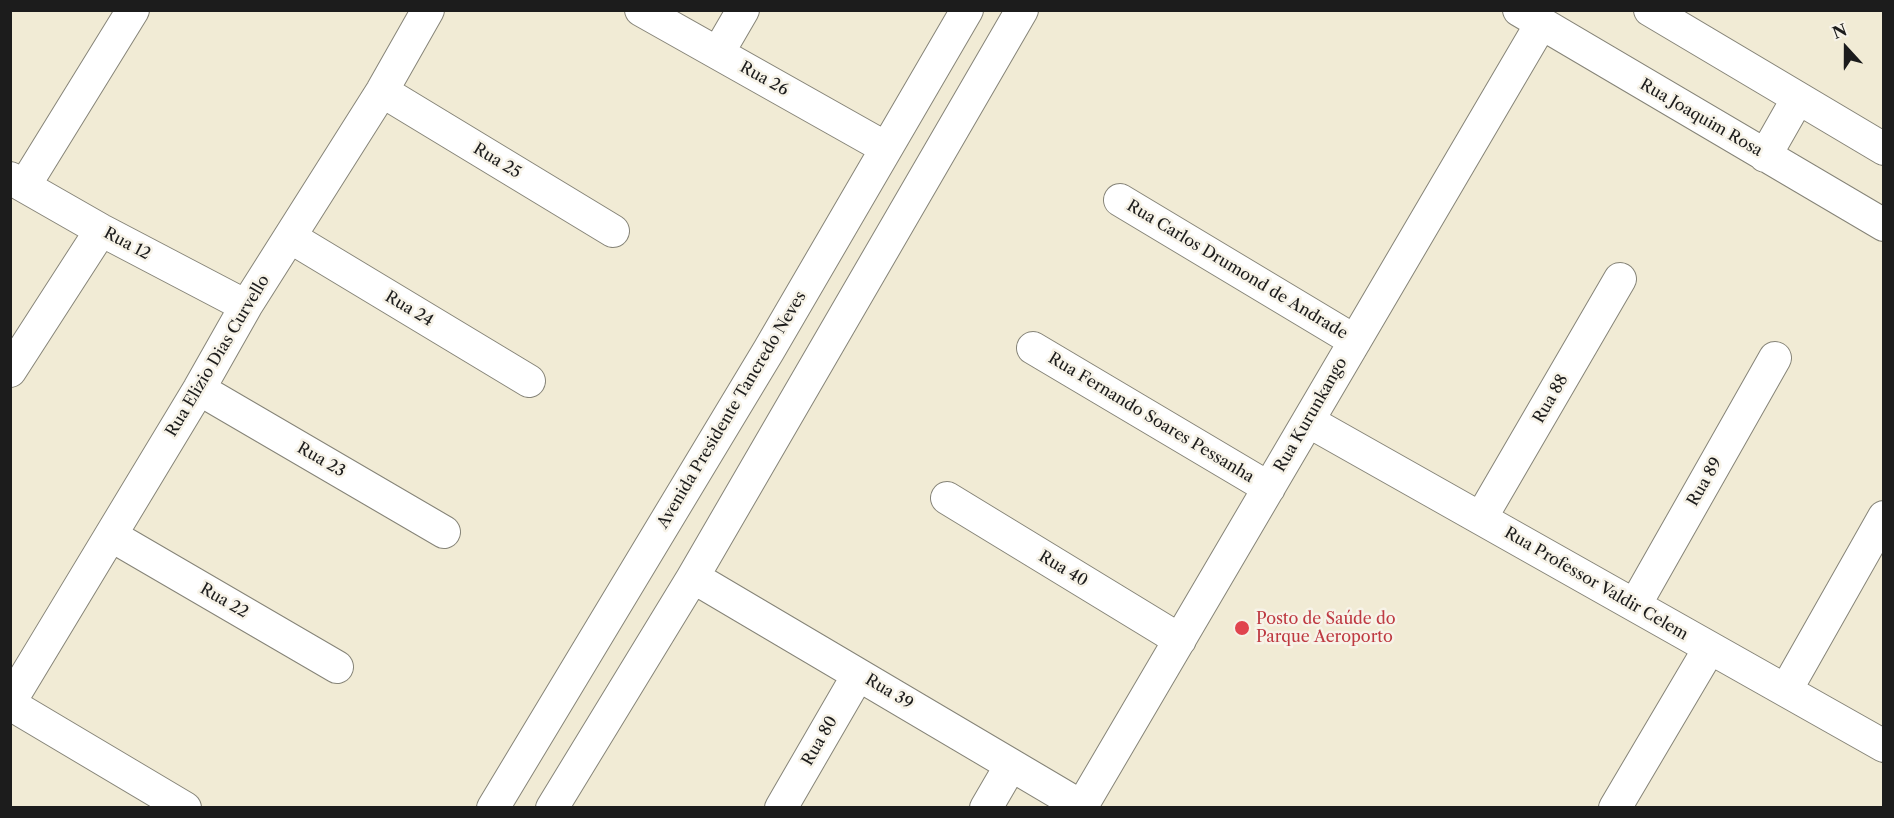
<!DOCTYPE html>
<html>
<head>
<meta charset="utf-8">
<style>
	body { margin:0 }
	#map { position:relative; width:1894px; height:818px; overflow:hidden; background:#f1ebd5; font-family:"Libre Caslon Text",serif }
	canvas { display:block }
	.frame { position:absolute; inset:0; border:12px solid #1c1c1c; pointer-events:none }
	.north { position:absolute; left:1816px; top:18px; width:60px; height:60px; -webkit-text-stroke:4px #f7f3e8; paint-order:stroke; rotate:339deg; font-size:16px; font-weight:700; line-height:24px; text-align:center; color:#1c1c1c }
	.north::after { content:''; display:block; margin:auto; width:21px; height:27px; background:#1c1c1c; clip-path:polygon(50% 0,100% 100%,50% 72%,0 100%) }
</style>
</head>
<body>
<div id="map">
<canvas width="1894" height="818"></canvas>
<div class="frame"></div>
<div class="north">N</div>
</div>
<script>
const ctx = document.querySelector('canvas').getContext('2d');
ctx.lineJoin = 'round';
const shape = rows => new Path2D(rows.map(r => 'M' + r).join(''));
function trace(path, color, width, dash) { ctx.strokeStyle = color; ctx.lineWidth = width; ctx.lineCap = dash ? 'butt' : 'round'; ctx.setLineDash(dash || []); ctx.stroke(path); }
function write(font, color, halo, rows, align = 'center') {
  ctx.font = font + ' "Libre Caslon Text",serif'; ctx.lineWidth = 5; ctx.setLineDash([]); ctx.textBaseline = 'middle'; ctx.strokeStyle = halo; ctx.fillStyle = color; for (const [text, x, y, turn = 0] of rows) {
    ctx.save(); ctx.translate(x, y); ctx.rotate((+turn || 0) * Math.PI / 180); ctx.textAlign = isNaN(turn) ? turn : align; if (halo) ctx.strokeText(text, 0, 0); ctx.fillText(text, 0, 0); ctx.restore();
  }
}
const street = shape([
	[641,10,886,148],
	[1519,10,1884,225],
	[1650,10,1884,149],
	[718,53,743,10],
	[382,91,613,231],
	[1765,156,1798,98],
	[10,178,101,230,246,306],
	[25,185,133,10],
	[1120,200,1355,341],
	[290,237,529,381],
	[1033,348,1269,488],
	[10,371,101,230],
	[199,389,444,532],
	[1308,421,1884,746],
	[947,498,1180,640],
	[1481,518,1620,279],
	[112,536,337,667],
	[693,577,1084,808],
	[1635,605,1775,358],
	[1786,690,1884,517],
	[10,702,199,389,246,306,382,91,428,10],
	[10,704,185,808],
	[1082,806,1541,24],
	[493,808,769,350,967,10],
	[552,808,693,577,1022,10],
	[781,808,858,675],
	[986,808,1011,765],
	[1615,808,1709,649]
]);
const markers = [
	[1242,628,8,"#e0444e"]
];
const streetNames = [
	["Rua 26",764,79,29],
	["Rua Joaquim Rosa",1701,118,30],
	["Rua 25",497,161,31],
	["Rua 12",127,244,28],
	["Rua Carlos Drumond de Andrade",1237,270,31],
	["Rua 24",409,309,31],
	["Rua Elizio Dias Curvello",218,356,-59],
	["Rua 88",1551,399,-60],
	["Avenida Presidente Tancredo Neves",732,410,-59],
	["Rua Kurunkango",1311,415,-60],
	["Rua Fernando Soares Pessanha",1151,418,31],
	["Rua 23",321,460,30],
	["Rua 89",1705,482,-60],
	["Rua 40",1063,569,31],
	["Rua Professor Valdir Celem",1596,584,30],
	["Rua 22",224,601,30],
	["Rua 39",889,692,31],
	["Rua 80",820,741,-60]
];
const healthNames = [
	["Posto de Saúde do",1256,619],
	["Parque Aeroporto",1256,637]
];
trace(street, '#868478', 34);
trace(street, '#fff', 32);
for (const [x, y, r, color] of markers) { const dot = new Path2D(); dot.arc(x, y, r, 0, 2 * Math.PI); ctx.fillStyle = color; ctx.fill(dot); trace(dot, '#f7f3e8', 2); }
write('16px', '#1c1c1c', '#f7f3e8', streetNames);
write('16px', '#be3a42', '#f7f3e8', healthNames, 'left');
</script>
</body>
</html>
